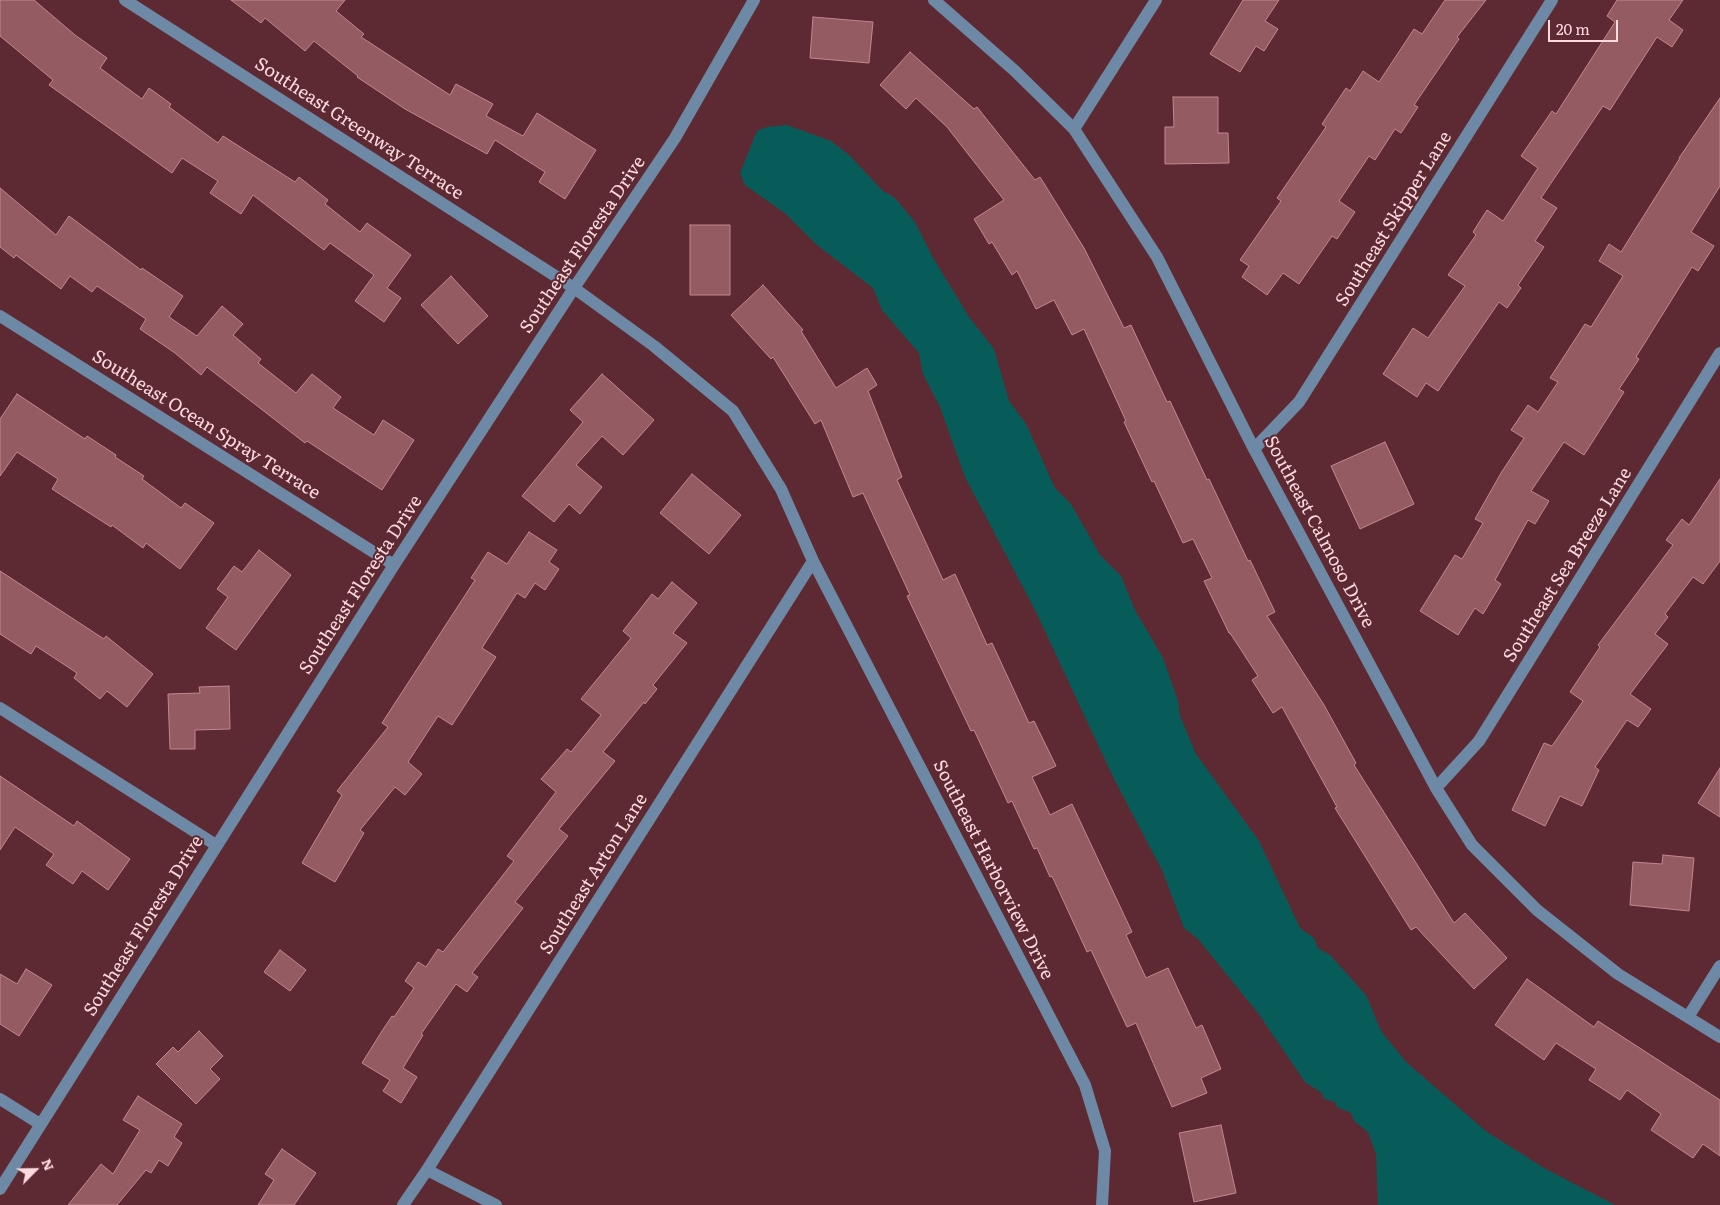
<!DOCTYPE html>
<html>
<head>
<meta charset="utf-8">
<style>
	body { margin:0 }
	#map { position:relative; width:1720px; height:1205px; overflow:hidden; background:#5d2a33; font-family:Literata,serif }
	canvas { display:block }
	.north { position:absolute; left:10px; top:1145px; width:50px; height:50px; -webkit-text-stroke:4px #5d2a33; paint-order:stroke; rotate:67deg; font-size:14px; font-weight:700; line-height:20px; text-align:center; color:#fcdade }
	.north::after { content:''; display:block; margin:auto; width:18px; height:22px; background:#fcdade; clip-path:polygon(50% 0,100% 100%,50% 72%,0 100%) }
	.scale { position:absolute; left:1548px; top:20px; width:70px; height:22px; box-sizing:border-box; border:2px solid #fcdade; border-top:0; padding-left:6px; font-size:15px; line-height:18px; white-space:nowrap; color:#fcdade; -webkit-text-stroke:4px #5d2a33; paint-order:stroke }
</style>
</head>
<body>
<div id="map">
<canvas width="1720" height="1205"></canvas>
<div class="north">N</div>
<div class="scale">20 m</div>
</div>
<script>
const ctx = document.querySelector('canvas').getContext('2d');
ctx.lineJoin = 'round';
function paint(path, color) { ctx.fillStyle = color; ctx.fill(path, 'evenodd'); }
const shape = rows => new Path2D(rows.map(r => 'M' + r).join(''));
function trace(path, color, width, dash) { ctx.strokeStyle = color; ctx.lineWidth = width; ctx.lineCap = dash ? 'butt' : 'round'; ctx.setLineDash(dash || []); ctx.stroke(path); }
function write(font, color, halo, rows, align = 'center') {
  ctx.font = font + ' Literata,serif'; ctx.lineWidth = 4; ctx.setLineDash([]); ctx.textBaseline = 'middle'; ctx.strokeStyle = halo; ctx.fillStyle = color; for (const [text, x, y, turn = 0] of rows) {
    ctx.save(); ctx.translate(x, y); ctx.rotate((+turn || 0) * Math.PI / 180); ctx.textAlign = isNaN(turn) ? turn : align; if (halo) ctx.strokeText(text, 0, 0); ctx.fillText(text, 0, 0); ctx.restore();
  }
}
const water = shape([
	[787,125,831,141,849,155,883,191,895,198,915,222,932,256,969,317,994,349,1009,401,1026,424,1055,488,1071,504,1100,555,1121,576,1135,610,1163,658,1178,701,1180,716,1196,754,1259,841,1300,928,1314,938,1318,948,1330,955,1366,995,1381,1031,1406,1062,1487,1132,1544,1168,1615,1205,1378,1205,1376,1154,1368,1132,1354,1121,1351,1113,1337,1107,1335,1102,1324,1099,1322,1093,1305,1082,1258,1013,1198,939,1184,928,1162,870,1114,779,1036,612,965,477,940,407,923,374,919,353,882,310,873,288,817,245,786,214,745,185,740,173,757,131,767,127]
]);
const building = shape([
	[0,0,34,0,75,35,107,58,100,68,142,99,149,88,171,104,169,107,218,143,223,136,295,182,299,177,328,200,325,204,360,232,367,223,411,255,387,288,401,298,384,322,355,301,374,275,330,243,324,250,253,195,241,214,210,193,218,181,182,158,172,173,49,85,53,80,0,36,0,0],
	[231,0,345,0,336,11,364,34,361,37,450,95,456,84,493,104,486,116,523,136,537,113,596,150,565,199,539,182,545,172,495,140,487,154,405,109,357,77,358,76,314,41,305,51,265,18,261,23,231,0],
	[1243,0,1279,0,1265,21,1278,29,1264,51,1256,46,1240,72,1210,54,1243,0],
	[1445,0,1486,0,1457,37,1459,39,1414,105,1418,107,1401,133,1395,129,1375,160,1369,156,1339,201,1355,212,1337,239,1332,236,1299,284,1283,273,1267,295,1242,277,1249,266,1240,260,1281,201,1277,198,1326,127,1322,124,1346,88,1350,91,1363,71,1379,82,1414,29,1422,34,1445,0],
	[1617,0,1683,0,1669,20,1683,30,1672,47,1657,37,1610,110,1603,106,1541,198,1557,208,1535,241,1544,247,1518,285,1521,288,1507,308,1499,302,1438,391,1426,383,1417,397,1383,374,1413,328,1428,338,1465,286,1448,275,1476,235,1473,232,1487,210,1503,221,1538,168,1521,156,1552,111,1556,114,1615,22,1607,16,1617,0],
	[813,17,873,22,869,63,810,58,813,17],
	[910,52,974,109,977,107,1035,180,1040,177,1084,248,1124,328,1131,325,1167,402,1170,401,1207,480,1209,479,1248,561,1250,560,1275,612,1267,616,1324,705,1356,763,1354,765,1454,923,1465,913,1507,958,1474,989,1416,927,1411,930,1335,808,1337,807,1282,707,1273,713,1252,680,1258,676,1230,633,1229,633,1204,581,1212,578,1193,539,1183,543,1154,481,1152,482,1124,422,1126,421,1084,329,1072,335,1054,300,1036,309,1017,271,1012,275,992,242,989,244,974,219,1004,200,947,127,916,98,906,109,880,85,910,52],
	[1173,97,1218,97,1218,133,1228,133,1229,163,1165,164,1165,127,1174,127,1173,97],
	[1720,98,1720,186,1691,232,1714,246,1698,271,1692,267,1636,357,1639,359,1619,389,1624,392,1584,455,1564,442,1531,491,1549,501,1535,524,1528,520,1495,580,1501,584,1483,614,1475,608,1458,635,1420,611,1455,555,1462,559,1483,523,1475,519,1501,473,1524,438,1511,430,1528,405,1538,412,1558,382,1550,378,1585,324,1591,327,1623,276,1599,261,1609,244,1621,252,1680,158,1679,158,1720,98],
	[0,188,56,235,69,216,141,270,142,268,183,296,169,317,197,336,222,306,243,324,233,335,261,359,258,363,296,393,312,374,341,397,333,408,374,435,383,420,414,440,382,490,307,441,305,443,207,367,201,375,175,353,140,329,146,319,97,286,92,292,70,276,61,289,16,255,14,258,0,247,0,188],
	[690,225,730,225,730,295,690,295,690,225],
	[451,276,488,316,458,344,421,305,451,276],
	[763,285,803,330,801,331,836,388,867,368,877,385,868,391,902,477,897,480,943,580,955,574,987,645,992,643,1029,723,1034,721,1056,766,1032,777,1050,815,1072,804,1132,932,1126,935,1146,978,1168,968,1196,1028,1202,1025,1221,1069,1201,1078,1207,1093,1172,1107,1136,1023,1127,1027,1091,950,1087,952,1052,876,1050,877,1037,848,1034,849,1012,801,1008,803,974,730,971,731,907,596,910,595,863,493,853,497,821,420,815,424,773,357,771,359,731,315,763,285],
	[602,374,654,420,623,455,602,436,576,465,602,487,580,514,569,504,554,522,522,496,583,422,570,410,602,374],
	[17,394,85,439,87,436,116,455,115,457,144,476,142,479,181,508,185,503,214,523,180,569,146,543,143,548,112,525,111,527,52,489,58,479,17,452,0,476,0,419,17,394],
	[1385,442,1414,504,1360,529,1331,466,1385,442],
	[692,474,741,515,709,554,660,513,692,474],
	[1720,479,1720,561,1703,584,1693,577,1665,614,1668,617,1655,634,1668,644,1630,694,1651,709,1638,727,1627,720,1595,767,1599,770,1582,806,1560,796,1545,826,1512,810,1544,743,1552,746,1583,701,1570,692,1600,647,1598,645,1673,545,1666,540,1682,519,1689,525,1720,479],
	[529,532,557,550,549,562,559,569,545,590,535,583,525,598,517,593,482,648,496,657,465,705,452,725,438,716,408,762,422,774,405,795,395,787,360,830,364,833,335,882,302,863,342,795,337,791,388,727,382,723,475,580,471,578,488,552,507,564,529,532],
	[259,550,291,575,236,650,206,628,228,597,217,589,234,566,242,572,259,550],
	[0,571,104,639,106,636,153,674,127,707,107,691,100,699,74,678,77,673,36,646,31,654,0,634,0,571],
	[672,582,697,603,673,633,687,643,653,685,657,689,645,704,644,702,603,752,615,761,559,829,568,836,515,902,523,908,472,973,478,977,467,992,456,984,421,1034,423,1035,403,1068,417,1077,401,1103,383,1091,390,1080,362,1063,382,1031,392,1016,394,1017,414,988,405,981,418,962,426,967,438,949,443,952,514,861,507,856,556,792,541,779,567,749,571,752,601,715,581,699,631,638,623,631,652,594,658,599,672,582],
	[229,686,230,729,195,730,195,749,170,749,168,694,200,693,199,687,229,686],
	[1720,768,1720,817,1698,803,1720,768],
	[0,776,74,826,77,821,130,859,108,890,82,871,73,884,46,865,54,854,15,827,0,850,0,776],
	[1663,855,1694,858,1689,911,1630,905,1633,862,1662,864,1663,855],
	[280,950,306,970,290,991,264,972,280,950],
	[26,969,52,985,19,1036,0,1024,0,974,17,984,26,969],
	[1527,979,1594,1027,1598,1021,1720,1100,1720,1156,1703,1144,1693,1158,1651,1130,1661,1114,1627,1090,1620,1100,1589,1080,1596,1069,1556,1043,1544,1060,1495,1025,1527,979],
	[199,1031,223,1056,210,1069,220,1079,196,1104,156,1064,173,1047,178,1052,199,1031],
	[138,1096,182,1124,174,1137,182,1143,168,1166,159,1160,151,1173,146,1170,117,1205,68,1205,101,1164,113,1174,140,1130,123,1120,138,1096],
	[1221,1125,1236,1193,1194,1202,1179,1133,1221,1125],
	[282,1149,316,1173,294,1205,258,1205,274,1180,265,1174,282,1149]
]);
const minor = shape([
	[125,0,574,288,654,346,733,411,781,489,813,561,1085,1085,1105,1151,1102,1205],
	[934,0,1015,71,1074,129,1157,257,1254,449,1436,788,1472,845,1537,910,1618,974,1720,1037],
	[1074,129,1156,0],
	[0,316,394,565],
	[1254,449,1299,402,1552,0],
	[0,708,216,845],
	[1436,788,1479,741,1720,353],
	[1688,1017,1720,966],
	[0,1099,40,1124],
	[427,1170,496,1205],
	[0,1189,394,565,574,288,675,138,754,0],
	[403,1205,427,1170,813,561]
]);
const streetNames = [
	["Southeast Greenway Terrace",359,129,33],
	["Southeast Skipper Lane",1394,219,-58],
	["Southeast Floresta Drive",583,245,-56],
	["Southeast Ocean Spray Terrace",206,425,32],
	["Southeast Calmoso Drive",1319,532,62],
	["Southeast Sea Breeze Lane",1568,565,-58],
	["Southeast Floresta Drive",361,585,-57],
	["Southeast Harborview Drive",993,870,63],
	["Southeast Arton Lane",594,874,-58],
	["Southeast Floresta Drive",144,926,-58]
];
paint(water, '#075c59');
paint(building, '#945b63');
trace(building, '#c4878f', 1);
trace(minor, '#6e89a6', 12);
write('18px', '#fcdade', '#5d2a33', streetNames);
</script>
</body>
</html>
